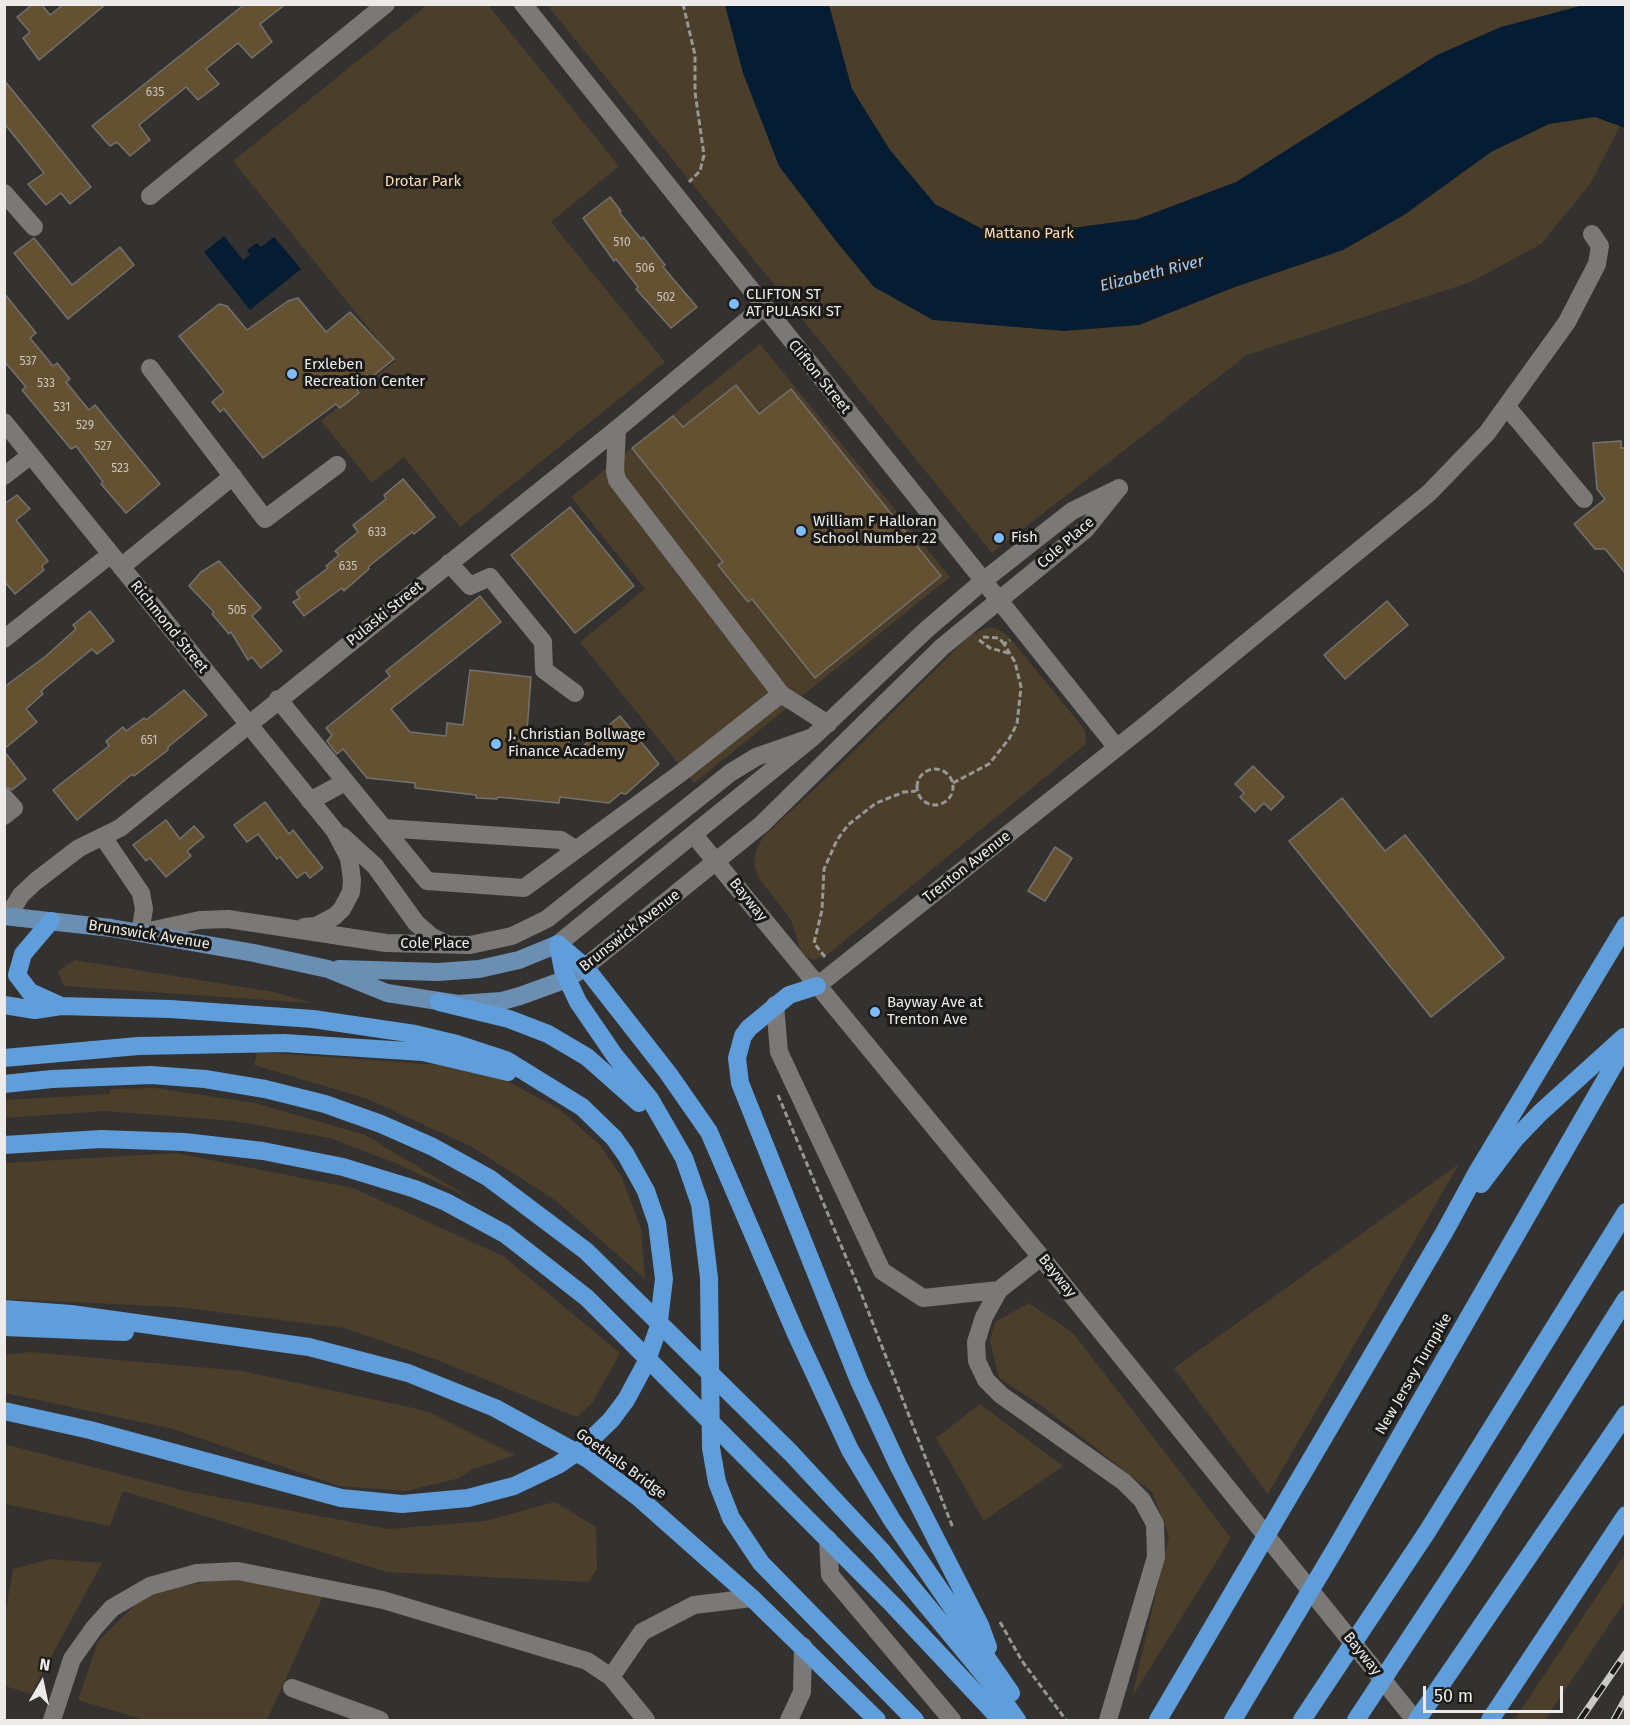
<!DOCTYPE html>
<html>
<head>
<meta charset="utf-8">
<style>
	body { margin:0 }
	#map { position:relative; width:1630px; height:1725px; overflow:hidden; background:#343230; font-family:"Fira Sans",sans-serif }
	canvas { display:block }
	.frame { position:absolute; inset:0; border:6px solid #ecebe9; pointer-events:none }
	.north { position:absolute; left:12px; top:1653px; width:60px; height:60px; -webkit-text-stroke:4px #1b1a19; paint-order:stroke; rotate:9deg; font-size:16px; font-weight:700; line-height:24px; text-align:center; color:#ecebe9 }
	.north::after { content:''; display:block; margin:auto; width:21px; height:27px; background:#ecebe9; clip-path:polygon(50% 0,100% 100%,50% 72%,0 100%) }
	.scale { position:absolute; left:1423px; top:1686px; width:140px; height:27px; box-sizing:border-box; border:3px solid #ecebe9; border-top:0; padding-left:8px; font-size:18px; line-height:21px; white-space:nowrap; color:#ecebe9; -webkit-text-stroke:4px #1b1a19; paint-order:stroke }
</style>
</head>
<body>
<div id="map">
<canvas width="1630" height="1725"></canvas>
<div class="frame"></div>
<div class="north">N</div>
<div class="scale">50 m</div>
</div>
<script>
const ctx = document.querySelector('canvas').getContext('2d');
ctx.lineJoin = 'round';
function paint(path, color) { ctx.fillStyle = color; ctx.fill(path, 'evenodd'); }
const shape = rows => new Path2D(rows.map(r => 'M' + r).join(''));
function trace(path, color, width, dash) { ctx.strokeStyle = color; ctx.lineWidth = width; ctx.lineCap = dash ? 'butt' : 'round'; ctx.setLineDash(dash || []); ctx.stroke(path); }
function write(font, color, halo, rows, align = 'center') {
  ctx.font = font + ' "Fira Sans",sans-serif'; ctx.lineWidth = 6; ctx.setLineDash([]); ctx.textBaseline = 'middle'; ctx.strokeStyle = halo; ctx.fillStyle = color; for (const [text, x, y, turn = 0] of rows) {
    ctx.save(); ctx.translate(x, y); ctx.rotate((+turn || 0) * Math.PI / 180); ctx.textAlign = isNaN(turn) ? turn : align; if (halo) ctx.strokeText(text, 0, 0); ctx.fillText(text, 0, 0); ctx.restore();
  }
}
const green = shape([
	[427,5,488,5,619,166,551,222,665,362,460,527,404,457,372,483,321,421,395,361,233,161],
	[547,5,1625,5,1625,116,1591,183,1541,244,1471,282,1247,355,992,553],
	[760,344,950,577,694,783,580,642,645,589,571,497],
	[990,627,1000,630,1009,637,1085,730,1086,744,828,954,813,960,806,956,800,949,791,920,758,877,754,864,756,850,763,837,834,771,970,635],
	[75,960,274,992,311,1003,64,986,58,971],
	[257,1052,440,1065,507,1081,559,1109,600,1145,622,1178,641,1229,645,1279,555,1200,472,1147,368,1099,254,1065],
	[155,1088,255,1103,365,1135,470,1198,398,1164,330,1138,233,1121,105,1111,5,1118,5,1100,109,1094,111,1089],
	[176,1153,353,1188,503,1256,620,1353,593,1402,577,1417,437,1360,344,1328,177,1307,5,1299,5,1163],
	[1459,1164,1268,1494,1174,1368],
	[1029,1303,1073,1333,1231,1538,1132,1697,1169,1536,1152,1492,1042,1406,999,1378,990,1341,995,1322],
	[30,1352,242,1371,427,1411,515,1455,471,1470,460,1478,406,1491,339,1486,173,1429,5,1393,5,1355],
	[980,1404,1063,1466,984,1521,936,1438],
	[4,1444,185,1491,389,1529,485,1521,555,1502,596,1527,597,1569,588,1582,387,1572,123,1491,110,1526,5,1504],
	[1625,1554,1625,1601,1545,1720,1514,1720],
	[51,1559,102,1563,31,1694,5,1686,5,1615,13,1569],
	[238,1576,324,1594,267,1720,144,1720,78,1700,98,1641,147,1593]
]);
const water = shape([
	[1598,5,1625,5,1625,128,1595,117,1549,124,1491,152,1404,215,1343,250,1235,287,1139,325,1064,331,933,320,874,287,836,241,779,166,743,73,725,5,829,5,852,89,890,150,935,204,988,232,1058,230,1138,219,1236,182,1437,55,1501,27,1580,6],
	[224,236,243,260,250,255,247,250,257,243,261,247,274,237,301,269,250,310,204,252]
]);
const building = shape([
	[33,4,41,4,50,15,64,4,106,4,39,60,23,38,30,32,17,17,33,4],
	[245,4,286,4,260,24,272,42,252,58,238,43,206,69,219,84,198,100,186,87,139,125,150,140,130,156,117,142,110,146,92,126,245,4],
	[4,80,91,187,70,204,61,193,46,205,28,184,44,173,4,123,4,80],
	[610,197,621,211,619,212,641,239,643,237,665,265,663,267,697,307,671,328,636,289,638,287,616,259,614,261,583,218,610,197],
	[34,238,72,285,120,247,134,265,68,319,14,253,34,238],
	[4,293,36,333,30,338,53,366,57,363,70,379,66,382,89,410,95,405,160,484,126,513,101,484,103,482,76,446,71,449,22,390,26,387,4,361,4,293],
	[298,298,326,332,350,312,394,359,357,389,359,393,340,408,336,404,263,458,224,409,220,412,212,402,224,392,179,336,219,304,227,306,247,330,288,301,298,298],
	[736,385,759,414,791,389,941,576,815,678,752,599,748,602,718,565,723,562,632,448,673,416,683,427,736,385],
	[1621,441,1621,448,1626,448,1626,574,1605,549,1595,549,1574,524,1605,499,1597,489,1593,443,1621,441],
	[403,479,435,517,414,534,412,532,368,567,369,569,344,591,342,588,304,616,293,602,300,598,296,592,328,568,326,566,339,555,335,551,358,532,353,525,386,499,384,495,403,479],
	[17,495,30,509,16,520,48,561,42,566,44,570,15,594,4,581,4,504,17,495],
	[570,507,634,586,575,633,511,555,570,507],
	[219,561,261,608,252,616,282,651,261,668,252,657,248,660,231,632,229,634,212,614,214,612,189,586,201,572,219,561],
	[480,596,501,622,391,709,410,732,446,736,447,723,463,725,470,670,531,677,527,732,570,736,567,759,620,716,659,764,626,794,621,793,609,803,560,797,559,803,498,797,497,799,476,798,476,795,415,788,415,783,367,778,343,749,337,754,327,741,332,735,326,728,390,676,386,671,480,596],
	[1387,601,1408,625,1345,679,1324,655,1387,601],
	[90,611,114,641,97,654,92,649,41,691,43,694,26,709,37,722,4,749,4,687,46,656,76,629,73,625,90,611],
	[184,690,207,715,168,747,168,750,134,776,132,774,77,820,53,790,109,746,106,741,123,727,126,731,144,718,146,720,184,690],
	[4,751,26,779,12,790,4,786,4,751],
	[1253,766,1284,797,1271,810,1264,803,1255,812,1240,797,1244,793,1235,784,1253,766],
	[1342,798,1385,851,1405,835,1504,958,1431,1017,1289,841,1342,798],
	[265,802,289,834,293,830,323,868,310,878,305,872,297,878,280,857,277,859,258,834,247,842,234,825,265,802],
	[166,820,180,839,194,826,204,837,187,851,191,856,166,877,150,858,146,861,133,845,166,820],
	[1055,847,1072,858,1045,901,1028,891,1055,847]
]);
const path = shape([
	[683,4,695,55,695,92,704,155,700,171,689,182],
	[983,637,999,638,1004,644],
	[979,640,990,648,1008,653],
	'917 787a18 18 0 1 1 36 0a18 18 0 1 1-36 0Z',
	[953,783,989,764,1009,739,1017,724,1021,687,1015,662,1004,644,1010,640],
	[825,957,814,943,822,910,824,869,837,840,848,825,876,803,904,792,916,791],
	[778,1095,861,1293,953,1528],
	[1000,1622,1022,1661,1066,1720]
]);
const minor = shape([
	[523,4,1117,748],
	[4,193,34,227],
	[150,196,386,4],
	[150,368,265,519,337,465],
	[1507,407,1584,499],
	[4,422,335,831,349,858,352,880,351,892,342,909,335,916,316,926,304,927],
	[617,429,615,471,617,480,781,694],
	[4,476,31,455],
	[449,563,470,586,490,577,543,642,544,670,575,693],
	[121,567,233,476],
	[4,639,111,554],
	[278,699,427,881,524,888,682,772,781,694,828,724],
	[4,797,14,808,4,816],
	[310,801,345,782],
	[384,828,561,840,575,849],
	[694,835,1041,1257,1415,1720],
	[342,836,375,866,416,923,432,937,447,944],
	[103,837,141,893,144,909,140,933,200,920,228,919,386,943,470,945,512,936,547,919,730,773,756,757,813,737],
	[8,916,21,895,36,881,79,848,120,828,617,429,763,307],
	[558,944,813,737,926,630,983,581,1072,511,1119,488],
	[585,967,762,824,942,647,1086,529,1118,489],
	[817,986,1148,723,1429,493,1487,433,1567,322,1597,264,1600,246,1592,234],
	[775,1005,779,1052,882,1271,923,1298,999,1290],
	[1041,1257,999,1290,984,1317,976,1342,977,1361,986,1380,1001,1395,1124,1482,1142,1500,1155,1524,1156,1557,1108,1720],
	[828,1539,830,1575,952,1720],
	[611,1677,642,1632,694,1605,752,1598],
	[292,1688,380,1720],
	[52,1720,72,1659,94,1628,112,1608,150,1586,197,1573,238,1571,383,1600,587,1661,611,1677,646,1720],
	[789,1720,802,1692,803,1646]
]);
const major = shape([
	[4,916,111,928,254,953,328,969,387,993,458,1004,502,1001,520,996,567,979,585,967],
	[339,969,438,972,479,969,519,960,558,944]
]);
const highway = shape([
	[51,921,23,954,17,975,30,992,61,1006],
	[558,944,585,967,668,1073,709,1132,796,1334,850,1450,892,1520,1011,1693],
	[558,944,563,970,578,1002,615,1056,650,1099,684,1158,700,1204,709,1278,711,1448,717,1482,731,1518,761,1563,915,1720],
	[817,986,789,995,749,1028,743,1036,737,1058,740,1083,859,1381,898,1465,980,1625,988,1647],
	[439,1002,509,1019,548,1034,587,1057,639,1103],
	[4,1005,35,1010,61,1006,170,1009,313,1019,415,1034,457,1044,506,1060,582,1107,614,1138,626,1155,646,1191,657,1223,664,1279,658,1329,646,1363,626,1400,611,1420,580,1450,558,1465,514,1486,468,1498,402,1504,341,1498,90,1430,4,1411],
	[4,1058,138,1046,284,1043,423,1052,508,1072],
	[4,1084,52,1079,151,1075,205,1079,265,1089,325,1104,381,1124,433,1147,489,1178,586,1251,791,1453,881,1550,990,1682,1017,1720],
	[4,1145,101,1139,184,1142,263,1151,343,1167,415,1189,446,1202,505,1234,587,1298,894,1606,1001,1720],
	[1481,1184,1515,1139,1540,1113,1624,1037],
	[4,1309,71,1314,309,1347,408,1373,495,1408,588,1459,638,1497,752,1598,877,1720],
	[4,1327,125,1332],
	[1158,1720,1445,1231,1476,1174,1626,925],
	[1233,1720,1337,1546,1626,1044],
	[1302,1720,1427,1532,1626,1212],
	[1356,1720,1466,1553,1626,1299],
	[1417,1720,1626,1414],
	[1490,1720,1626,1515]
]);
const rail = shape([
	[1580,1720,1626,1653],
	[1614,1720,1626,1698]
]);
const markers = [
	[734,304,6,"#81bcfa"],
	[292,374,6,"#81bcfa"],
	[801,531,6,"#81bcfa"],
	[999,538,6,"#81bcfa"],
	[496,744,6,"#81bcfa"],
	[875,1012,6,"#81bcfa"]
];
const numberNames = [
	["635",155,93],
	["510",622,243],
	["506",645,269],
	["502",666,298],
	["537",28,362],
	["533",46,384],
	["531",62,408],
	["529",85,426],
	["527",103,447],
	["523",120,469],
	["633",377,533],
	["635",348,567],
	["505",237,611],
	["651",149,741]
];
const parkNames = [
	["Drotar Park",423,182],
	["Mattano Park",1029,234]
];
const poiNames = [
	["CLIFTON ST",746,295],
	["AT PULASKI ST",746,312],
	["Erxleben",304,365],
	["Recreation Center",304,382],
	["William F Halloran",813,522],
	["School Number 22",813,539],
	["Fish",1011,538],
	["J. Christian Bollwage",508,735],
	["Finance Academy",508,752],
	["Bayway Ave at",887,1003],
	["Trenton Ave",887,1020]
];
const streetNames = [
	["Clifton Street",819,377,51],
	["Cole Place",1066,543,-41],
	["Pulaski Street",385,614,-39],
	["Richmond Street",169,627,51],
	["Trenton Avenue",967,867,-38],
	["Bayway",748,900,51],
	["Brunswick Avenue",630,931,-38],
	["Brunswick Avenue",149,935,9],
	["Cole Place",435,944],
	["Bayway",1057,1276,51],
	["New Jersey Turnpike",1414,1374,-60],
	["Goethals Bridge",621,1464,36],
	["Bayway",1362,1654,51]
];
const waterNames = [
	["Elizabeth River",1152,274,-14]
];
paint(green, '#4b3e2a');
paint(water, '#061c33');
paint(building, '#645132');
trace(building, '#73726f', 1.5);
trace(path, '#989795', 3, [6, 3]);
trace(minor, '#7b7977', 18);
trace(major, '#6b8fb3', 18);
trace(highway, '#609ddb', 18);
trace(rail, '#cac9c7', 7);
trace(rail, '#1b1a19', 4.5, [14]);
for (const [x, y, r, color] of markers) { const dot = new Path2D(); dot.arc(x, y, r, 0, 2 * Math.PI); ctx.fillStyle = color; ctx.fill(dot); trace(dot, '#1b1a19', 2); }
write('12px', '#cac4bb', null, numberNames);
write('15px', '#fbdeb2', '#1b1a19', parkNames);
write('15px', '#ecebe9', '#1b1a19', poiNames, 'left');
write('15px', '#ecebe9', '#1b1a19', streetNames);
write('italic 16px', '#a0cdfc', '#1b1a19', waterNames);
</script>
</body>
</html>
